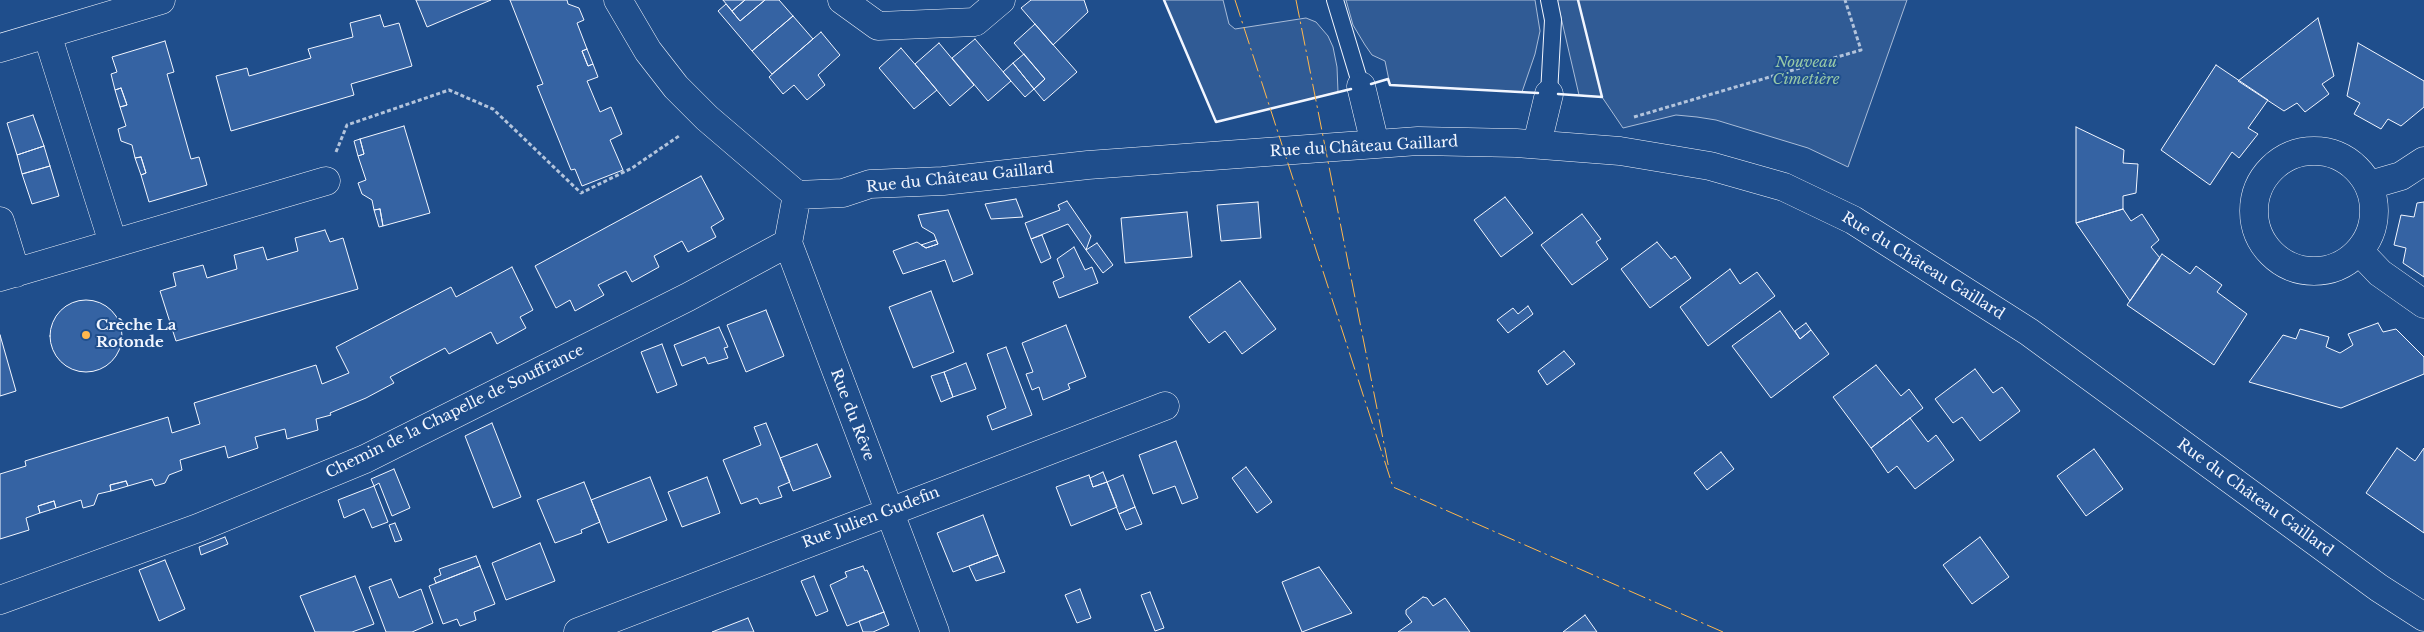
<!DOCTYPE html>
<html>
<head>
<meta charset="utf-8">
<style>
	body { margin:0 }
	canvas { display:block; background:#1f4e8c }
</style>
</head>
<body>
<canvas width="2424" height="632"></canvas>
<script>
const ctx = document.querySelector('canvas').getContext('2d');
ctx.lineJoin = 'round';
function paint(path, color) { ctx.fillStyle = color; ctx.fill(path, 'evenodd'); }
const shape = rows => new Path2D(rows.map(r => 'M' + r).join(''));
function trace(path, color, width, dash) { ctx.strokeStyle = color; ctx.lineWidth = width; ctx.lineCap = dash ? 'butt' : 'round'; ctx.setLineDash(dash || []); ctx.stroke(path); }
function write(font, color, halo, rows, align = 'center') {
  ctx.font = font + ' "Libre Baskerville",serif'; ctx.lineWidth = 4; ctx.setLineDash([]); ctx.textBaseline = 'middle'; ctx.strokeStyle = halo; ctx.fillStyle = color; for (const [text, x, y, turn = 0] of rows) {
    ctx.save(); ctx.translate(x, y); ctx.rotate((+turn || 0) * Math.PI / 180); ctx.textAlign = isNaN(turn) ? turn : align; if (halo) ctx.strokeText(text, 0, 0); ctx.fillText(text, 0, 0); ctx.restore();
  }
}
const built = shape([
	[1164,0,1223,0,1229,24,1235,29,1306,18,1316,22,1328,36,1333,47,1337,67,1338,92,1216,122,1164,0],
	[1346,0,1535,0,1540,31,1535,54,1522,92,1390,85,1385,61,1372,55,1365,45,1353,25,1346,0],
	[1557,0,1907,0,1848,167,1808,148,1716,120,1697,117,1676,115,1623,128,1602,97,1579,95,1557,0]
]);
const building = shape([
	[416,0,491,0,427,27,416,0],
	[510,0,567,0,568,4,579,8,584,20,577,23,587,49,582,51,588,66,593,64,598,77,587,81,600,112,611,107,622,134,610,140,623,170,582,186,575,169,571,170,537,86,543,84,510,0],
	[723,0,745,0,732,11,723,0],
	[745,0,765,0,740,21,732,11,745,0],
	[765,0,779,0,793,16,752,51,718,11,726,4,740,21,765,0],
	[1031,0,1084,0,1088,12,1053,45,1021,8,1031,0],
	[380,15,384,27,399,23,412,66,351,84,354,95,231,131,216,76,247,68,249,76,311,58,308,49,353,37,350,23,380,15],
	[793,16,813,39,772,74,752,51,793,16],
	[2318,18,2334,76,2322,84,2329,94,2305,112,2297,103,2284,111,2238,81,2318,18],
	[1035,24,1077,72,1044,101,1034,89,1045,79,1014,43,1035,24],
	[821,32,840,55,818,75,825,85,807,100,794,85,783,94,769,77,821,32],
	[975,39,1011,81,988,101,952,58,975,39],
	[165,41,174,72,167,74,191,159,199,157,207,185,149,202,141,175,146,173,141,157,135,158,132,145,121,141,118,129,126,126,120,107,127,105,121,88,115,90,111,74,117,72,112,57,165,41],
	[939,43,974,85,950,106,915,64,939,43],
	[2358,43,2424,81,2424,107,2401,126,2388,119,2381,129,2354,114,2360,103,2347,96,2358,43],
	[901,48,937,90,914,109,879,68,901,48],
	[587,49,593,64,588,66,582,51,587,49],
	[1024,54,1045,79,1034,89,1013,63,1024,54],
	[1013,63,1034,89,1025,97,1003,72,1013,63],
	[2216,65,2268,100,2248,128,2258,134,2239,158,2232,152,2210,185,2161,150,2216,65],
	[121,88,127,105,120,107,115,90,121,88],
	[33,115,44,146,17,155,7,123,33,115],
	[404,126,430,213,383,226,380,209,374,210,372,200,362,194,358,183,366,180,358,156,364,154,360,139,404,126],
	[2076,127,2124,150,2123,163,2138,164,2136,193,2123,196,2123,209,2076,223,2076,127],
	[360,139,364,154,358,156,354,141,360,139],
	[44,146,50,166,22,174,17,155,44,146],
	[141,157,146,173,141,175,135,158,141,157],
	[50,166,59,196,32,204,22,174,50,166],
	[701,176,724,219,711,227,716,237,688,252,682,241,654,256,659,267,632,282,626,271,598,285,604,295,575,311,570,300,556,308,535,266,701,176],
	[1505,197,1533,233,1501,257,1474,220,1505,197],
	[1016,199,1023,217,991,219,985,204,1016,199],
	[1067,201,1091,236,1086,250,1068,224,1031,239,1025,223,1060,210,1058,205,1067,201],
	[1258,202,1261,238,1221,241,1217,205,1258,202],
	[2424,202,2424,277,2403,263,2406,248,2394,245,2401,215,2414,217,2417,203,2424,202],
	[380,209,383,226,379,227,374,210,380,209],
	[2123,209,2131,221,2142,214,2159,240,2151,247,2160,258,2130,301,2076,223,2123,209],
	[948,210,973,274,953,282,945,260,903,274,893,251,917,242,926,248,938,244,934,234,922,227,918,215,948,210],
	[1187,212,1192,257,1125,263,1121,218,1187,212],
	[1582,214,1601,239,1596,242,1608,259,1572,285,1541,245,1582,214],
	[325,230,330,242,343,238,358,289,176,341,160,291,176,286,173,273,203,265,207,278,237,269,234,255,263,247,267,260,298,251,295,238,325,230],
	[1042,235,1051,258,1041,263,1031,239,1042,235],
	[936,240,938,244,926,248,921,245,936,240],
	[1657,242,1671,259,1675,256,1691,278,1650,308,1621,269,1657,242],
	[1097,243,1113,265,1103,273,1086,250,1097,243],
	[1074,247,1085,270,1092,267,1098,283,1059,298,1053,282,1064,277,1057,259,1074,247],
	[2162,254,2190,274,2196,266,2222,285,2217,292,2247,314,2214,365,2127,305,2162,254],
	[512,267,533,310,520,317,526,328,497,344,491,332,449,354,445,348,390,377,394,383,366,398,330,413,331,415,316,419,318,430,287,439,285,429,255,437,258,448,228,458,225,446,180,460,182,470,169,475,165,483,155,486,152,479,128,486,126,481,110,485,111,491,98,494,94,505,83,508,81,500,56,508,54,501,38,506,40,513,26,518,29,530,0,539,0,474,26,466,25,461,168,417,172,433,200,424,194,403,316,365,322,384,349,373,336,347,451,287,456,297,512,267],
	[1730,269,1740,284,1757,272,1775,296,1708,346,1680,307,1730,269],
	[1240,281,1276,329,1242,354,1225,331,1209,343,1189,317,1240,281],
	[931,291,954,352,913,368,889,307,931,291],
	'50 336a36 36 0 1 1 72 0a36 36 0 1 1-72 0Z',
	[1528,306,1533,314,1508,333,1497,320,1513,308,1518,314,1528,306],
	[766,310,784,356,746,372,727,325,766,310],
	[1780,311,1800,339,1811,330,1829,354,1771,398,1732,346,1780,311],
	[1806,323,1811,330,1800,339,1795,331,1806,323],
	[2378,323,2383,332,2396,329,2424,357,2424,374,2341,408,2249,382,2283,335,2296,339,2300,329,2329,337,2326,347,2340,353,2353,345,2348,334,2378,323],
	[1066,325,1086,377,1068,384,1070,389,1043,400,1039,387,1032,390,1026,374,1033,372,1022,343,1066,325],
	[719,327,728,347,724,348,728,358,708,364,705,357,682,366,674,345,719,327],
	[0,335,16,391,0,396,0,335],
	[662,344,677,385,657,393,641,352,662,344],
	[1006,347,1032,415,992,430,987,416,1006,408,987,354,1006,347],
	[1564,351,1575,364,1547,385,1538,371,1564,351],
	[966,363,976,389,953,397,944,372,966,363],
	[1876,365,1901,396,1909,389,1923,408,1871,448,1833,397,1876,365],
	[1975,369,1993,393,2002,387,2020,411,1980,441,1962,417,1953,423,1935,399,1975,369],
	[944,372,953,397,941,402,931,376,944,372],
	[1910,418,1928,442,1936,435,1954,460,1915,489,1897,466,1888,473,1871,448,1910,418],
	[492,423,521,497,493,508,465,436,492,423],
	[766,423,790,482,778,487,782,497,760,504,757,498,741,504,723,460,761,445,754,427,766,423],
	[1176,441,1198,498,1182,504,1175,486,1153,494,1139,455,1176,441],
	[817,444,831,477,793,491,780,458,817,444],
	[2397,448,2415,461,2424,448,2424,533,2366,493,2397,448],
	[2094,449,2123,489,2086,516,2057,476,2094,449],
	[1721,452,1734,469,1707,490,1694,473,1721,452],
	[1246,467,1272,502,1257,513,1232,478,1246,467],
	[394,469,410,508,392,516,379,483,374,486,371,479,394,469],
	[1103,472,1107,482,1093,487,1090,478,1103,472],
	[1089,475,1093,487,1107,482,1117,507,1071,526,1056,487,1089,475],
	[1123,475,1135,507,1119,514,1107,482,1123,475],
	[650,477,667,520,608,543,591,500,650,477],
	[707,477,720,513,682,527,668,492,707,477],
	[126,481,128,486,111,491,110,485,126,481],
	[584,482,600,522,581,530,582,533,555,543,537,500,584,482],
	[374,486,388,522,372,528,364,509,344,518,338,500,374,486],
	[54,501,56,508,40,513,38,506,54,501],
	[1135,507,1142,524,1126,530,1119,514,1135,507],
	[983,515,998,555,953,572,937,533,983,515],
	[395,523,402,540,395,542,389,525,395,523],
	[225,537,228,544,201,555,199,547,225,537],
	[1980,537,2009,577,1972,604,1943,565,1980,537],
	[540,543,555,581,506,600,492,563,540,543],
	[998,555,1005,572,976,581,969,566,998,555],
	[476,556,480,566,436,583,434,578,441,575,439,569,476,556],
	[165,560,185,609,159,621,139,570,165,560],
	[480,566,495,604,474,612,476,620,460,626,457,619,443,624,429,586,480,566],
	[863,566,865,571,867,570,884,612,847,626,830,585,847,577,845,572,863,566],
	[1319,567,1352,613,1302,632,1282,582,1319,567],
	[355,576,374,624,352,632,315,632,300,596,355,576],
	[814,576,828,611,816,616,801,581,814,576],
	[391,579,399,598,421,589,433,623,412,632,386,632,369,587,391,579],
	[1080,589,1091,618,1077,623,1065,595,1080,589],
	[1150,592,1164,628,1155,631,1141,595,1150,592],
	[1423,597,1427,598,1433,606,1445,598,1470,632,1398,632,1412,622,1406,614,1406,610,1423,597],
	[884,612,889,625,873,632,863,632,859,621,884,612],
	[1585,615,1597,632,1563,632,1585,615],
	[748,618,754,632,712,632,748,618]
]);
const path = shape([
	[1634,117,1861,50,1845,0],
	[336,152,347,125,449,90,493,109,581,193,632,168,679,136]
]);
const service = shape([
	[1335,0,1361,86],
	[1549,0,1553,20,1549,94]
]);
const minor = shape([
	[618,0,648,51,676,87,707,118,797,195,843,193,870,184,943,181,1088,165,1418,141,1516,143,1620,151,1710,166,1784,187,1853,220,2029,332,2379,588,2424,617],
	[842,0,878,26,975,22,1001,0],
	[47,34,113,243],
	[0,48,161,0],
	[1361,86,1375,144],
	[1537,144,1549,94],
	'2254 211a60 60 0 1 1 120 0a60 60 0 1 1-120 0Z',
	[2370,185,2401,176,2424,161],
	[797,195,788,243,935,632],
	[0,221,16,273],
	[2360,252,2380,273,2424,304],
	[0,277,326,181],
	[0,600,198,528,365,459,688,297,788,243],
	[578,632,1165,406]
]);
const wall = shape([
	[1164,0,1216,122,1351,89],
	[1371,84,1388,79,1390,85,1538,93],
	[1558,94,1602,97,1578,0]
]);
const power = shape([
	[1235,0,1393,487,1723,632],
	[1296,0,1389,469]
]);
const markers = [
	[86,335,5,"#ffb74d"]
];
const parkNames = [
	["Nouveau",1806,63],
	["Cimetière",1806,80]
];
const streetNames = [
	["Rue du Château Gaillard",1364,147,-3],
	["Rue du Château Gaillard",960,178,-6],
	["Rue du Château Gaillard",1923,266,32],
	["Chemin de la Chapelle de Souffrance",455,412,-26],
	["Rue du Rêve",852,415,69],
	["Rue du Château Gaillard",2255,498,36],
	["Rue Julien Gudefin",871,518,-21]
];
const poiNames = [
	["Crèche La",96,326],
	["Rotonde",96,343]
];
paint(built, '#305b95');
trace(built, '#a8bbd7', 1);
paint(building, '#3563a3');
trace(building, '#f2f6ff', 1);
trace(service, '#f2f6ff', 18);
trace(minor, '#f2f6ff', 29);
trace(path, '#b3c4dc', 3, [4, 2.5]);
trace(service, '#1f4e8c', 16);
trace(minor, '#1f4e8c', 28);
trace(wall, '#f2f6ff', 2.5);
trace(power, '#ffb74d', 1, [18, 4, 2.5, 4]);
for (const [x, y, r, color] of markers) { const dot = new Path2D(); dot.arc(x, y, r, 0, 2 * Math.PI); ctx.fillStyle = color; ctx.fill(dot); trace(dot, '#1f4e8c', 2); }
write('italic 15px', '#97c8a6', '#1f4e8c', parkNames);
write('15px', '#f2f6ff', '#1f4e8c', streetNames);
write('bold 15px', '#f2f6ff', '#1f4e8c', poiNames, 'left');
</script>
</body>
</html>
